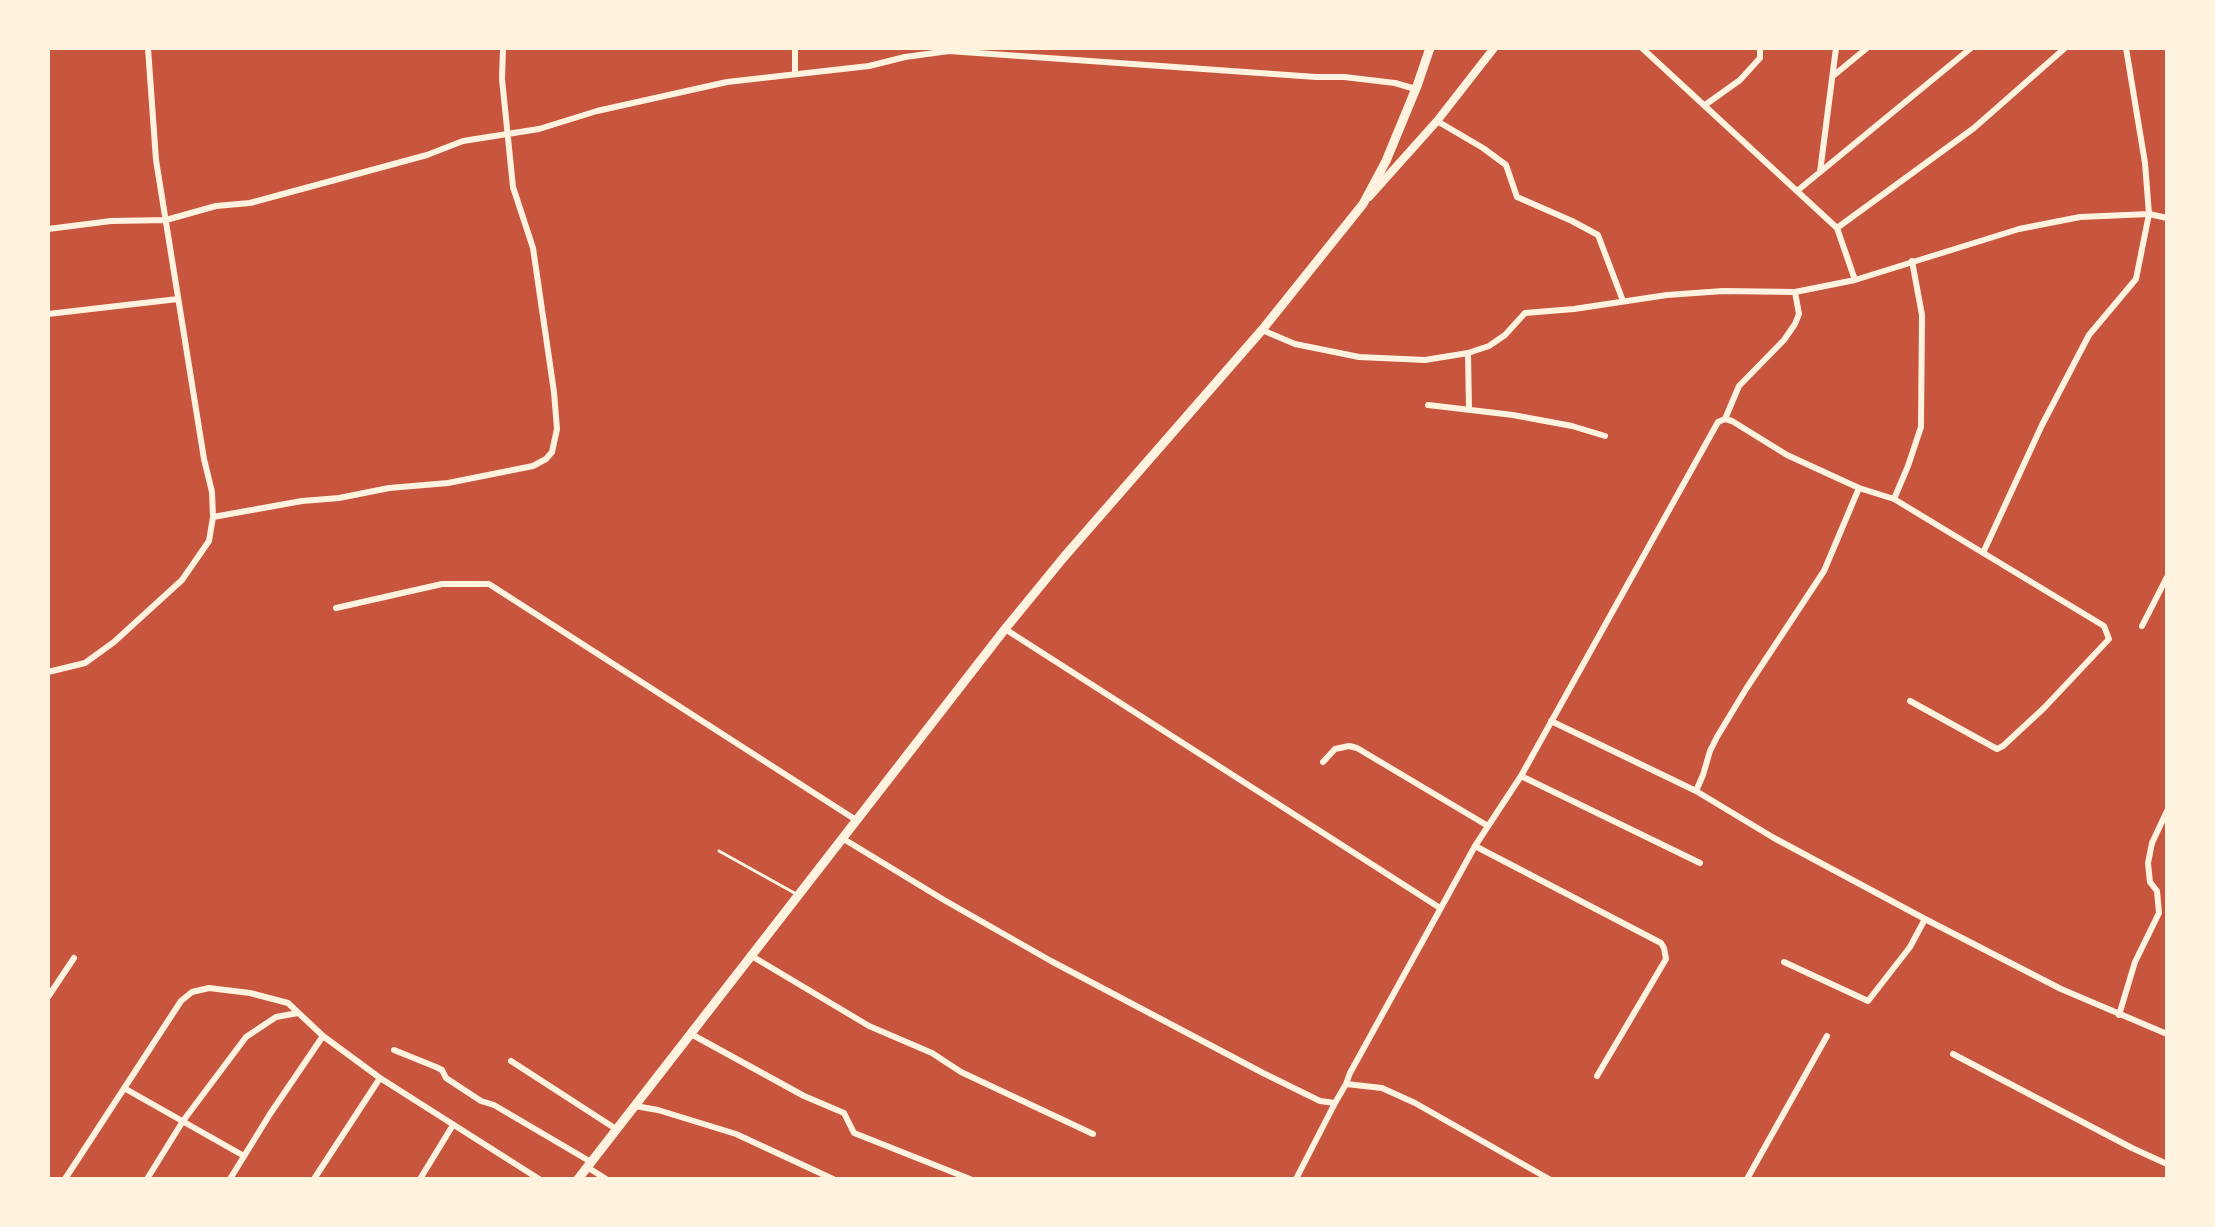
<!DOCTYPE html>
<html>
<head>
<meta charset="utf-8">
<style>
	body { margin:0 }
	#map { position:relative; width:2215px; height:1227px; overflow:hidden; background:#c8553d; font-family:"Noto Serif",serif }
	canvas { display:block }
	.frame { position:absolute; inset:0; border:50px solid #fff3e0; pointer-events:none }
</style>
</head>
<body>
<div id="map">
<canvas width="2215" height="1227"></canvas>
<div class="frame"></div>
</div>
<script>
const ctx = document.querySelector('canvas').getContext('2d');
ctx.lineJoin = 'round';
const shape = rows => new Path2D(rows.map(r => 'M' + r).join(''));
function trace(path, color, width, dash) { ctx.strokeStyle = color; ctx.lineWidth = width; ctx.lineCap = dash ? 'butt' : 'round'; ctx.setLineDash(dash || []); ctx.stroke(path); }
const service = shape([
	[719,851,798,895]
]);
const minor = shape([
	[1642,48,1837,228,1855,280],
	[795,74,795,48],
	[1833,76,1867,48],
	[1705,105,1740,80,1760,58,1760,48],
	[1437,121,1483,148,1506,165,1517,197,1572,221,1598,235,1623,301],
	[1820,172,1836,48],
	[1797,191,1971,48],
	[1837,228,1974,128,2065,48],
	[48,229,111,221,166,220,216,206,250,203,427,155,463,141,539,129,597,111,727,82,869,66,905,57,949,51,1316,77,1344,77,1395,83,1412,88,1417,86],
	[48,314,178,299],
	[1262,330,1295,344,1359,357,1425,360,1468,353,1489,346,1505,335,1525,313,1574,309,1667,295,1723,291,1795,292,1855,280,2019,229,2080,217,2149,214,2167,218],
	[1468,353,1469,408],
	[1428,405,1513,415,1572,426,1605,436],
	[1725,419,1739,386,1784,340,1795,324,1799,314,1795,292],
	[213,517,302,501,339,498,389,488,448,483,533,466,546,459,552,452,557,429,554,392,533,248,513,187,502,79,503,48],
	[1983,553,2042,425,2089,335,2136,279,2149,214,2145,163,2126,48],
	[336,608,442,584,489,584,856,820],
	[2142,626,2167,577],
	[1005,629,1440,908],
	[48,672,85,663,114,642,182,580,209,541,213,517,212,492,204,459,156,160,148,48],
	[1910,701,1997,749,2003,746,2044,708,2109,639,2104,626,1894,499,1908,466,1921,427,1922,315,1912,261],
	[1551,721,1696,791,1774,838,1925,919,2061,989,2167,1034],
	[1323,762,1335,749,1349,746,1357,748,1488,826],
	[1521,776,1700,863],
	[1696,791,1703,775,1710,751,1717,737,1746,689,1824,571,1859,488],
	[842,838,944,900,1051,961,1263,1073,1320,1101,1335,1103,1346,1084,1382,1088,1415,1103,1549,1179],
	[1475,846,1661,943,1664,948,1666,959,1597,1076],
	[750,955,869,1026,932,1053,961,1072,1093,1134],
	[1784,962,1868,1001,1910,947,1925,919],
	[48,997,74,958],
	[2119,1015,2135,962,2159,913,2157,891,2150,882,2148,863,2152,843,2167,811],
	[691,1034,804,1096,844,1113,854,1133,970,1179],
	[394,1050,436,1067,442,1070,446,1078,481,1101,494,1105,591,1162],
	[1953,1054,2132,1148,2167,1164],
	[511,1061,616,1129],
	[1346,1084,1350,1073,1475,846,1521,776,1718,422,1725,419,1732,421,1787,455,1859,488,1894,499],
	[124,1088,244,1156],
	[635,1106,658,1110,736,1134,833,1179],
	[587,1167,606,1179],
	[65,1179,181,1001,192,992,209,988,250,993,288,1003,323,1036,380,1078,539,1179],
	[147,1179,183,1121,246,1037,276,1017,298,1013],
	[230,1179,270,1114,323,1036],
	[314,1179,380,1078],
	[420,1179,453,1125],
	[1296,1179,1335,1103],
	[1747,1179,1827,1036]
]);
const secondary = shape([
	[1369,197,1437,121,1494,48]
]);
const primary = shape([
	[578,1179,1005,629,1064,557,1262,330,1363,204,1386,161,1417,86,1430,48]
]);
trace(service, '#fff3e0', 3);
trace(minor, '#fff3e0', 6);
trace(secondary, '#fff3e0', 8);
trace(primary, '#fff3e0', 9);
</script>
</body>
</html>
